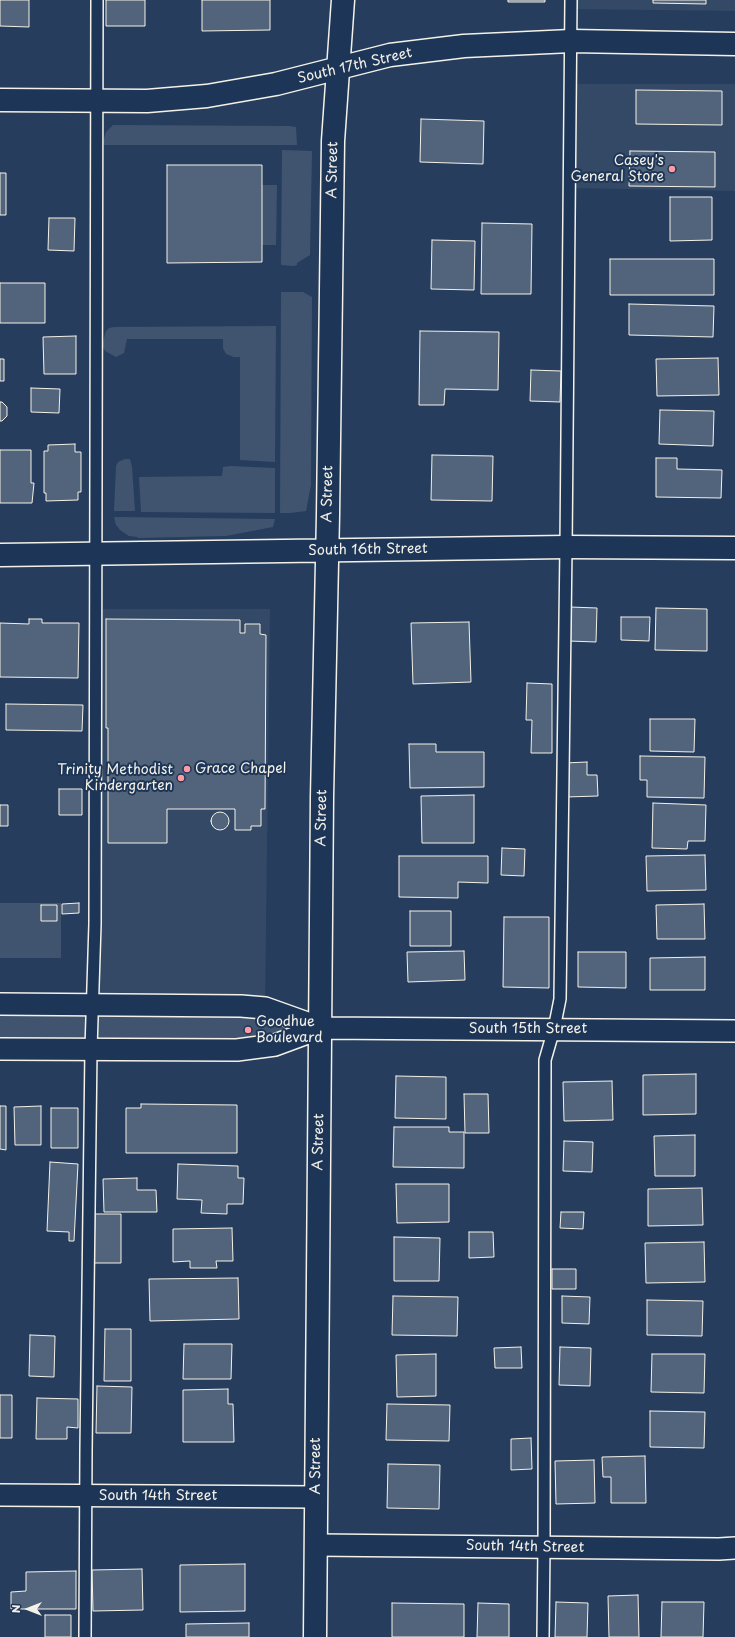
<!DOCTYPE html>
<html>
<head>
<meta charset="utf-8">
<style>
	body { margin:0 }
	#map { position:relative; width:735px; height:1637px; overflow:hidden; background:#263d5d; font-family:"Playpen Sans",sans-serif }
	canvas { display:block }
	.north { position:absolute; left:8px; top:1589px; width:40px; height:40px; -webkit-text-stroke:3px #1d3557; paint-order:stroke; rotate:270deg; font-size:11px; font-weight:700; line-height:16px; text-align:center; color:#f4f1e8 }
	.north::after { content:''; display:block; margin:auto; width:14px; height:18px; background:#f4f1e8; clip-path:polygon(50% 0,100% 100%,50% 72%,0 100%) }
</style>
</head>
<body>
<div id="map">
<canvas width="735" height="1637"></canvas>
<div class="north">N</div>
</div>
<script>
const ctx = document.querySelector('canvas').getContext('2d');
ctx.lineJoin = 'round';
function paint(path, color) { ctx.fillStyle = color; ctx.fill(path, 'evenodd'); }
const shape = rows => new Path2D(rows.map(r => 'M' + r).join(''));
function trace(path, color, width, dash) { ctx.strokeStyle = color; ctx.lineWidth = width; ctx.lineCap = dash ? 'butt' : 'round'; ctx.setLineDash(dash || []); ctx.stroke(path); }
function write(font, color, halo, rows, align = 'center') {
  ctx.font = font + ' "Playpen Sans",sans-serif'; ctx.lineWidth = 4; ctx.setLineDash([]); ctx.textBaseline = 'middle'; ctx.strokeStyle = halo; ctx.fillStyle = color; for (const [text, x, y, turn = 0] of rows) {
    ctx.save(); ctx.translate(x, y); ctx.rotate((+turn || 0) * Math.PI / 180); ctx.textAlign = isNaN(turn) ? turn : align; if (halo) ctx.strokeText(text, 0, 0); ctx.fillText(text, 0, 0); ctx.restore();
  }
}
const built = shape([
	[571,0,735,0,735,11,571,9],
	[570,84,735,84,735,191,569,188],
	[95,609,270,609,265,1008,92,1005]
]);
const green = shape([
	[113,125,290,126,296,127,297,145,102,145,106,132],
	[282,150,312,151,310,255,297,263,297,265,293,266,281,265],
	[262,185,277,185,276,245,262,245],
	[281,292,303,292,312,297,311,485,306,511,290,513,280,513],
	[276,326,275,462,240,460,240,357,234,357,226,354,223,348,223,339,127,339,124,353,116,357,105,351,102,345,106,331,109,328,114,327],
	[125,459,130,459,132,467,135,511,114,511,116,466,118,462],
	[230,466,275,468,275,513,141,512,139,477,222,476,223,467],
	[114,517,275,519,273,527,226,536,138,538,137,537,129,536,120,530,116,525],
	[0,903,61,903,61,958,0,958],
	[0,1004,241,1006,321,1028,287,1040,0,1049]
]);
const building = shape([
	[0,0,29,0,29,27,0,26,0,0],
	[106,0,145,0,145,26,106,26,106,0],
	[202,0,270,0,270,30,202,31,202,0],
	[508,0,545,0,545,2,508,2,508,0],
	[653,0,706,0,706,4,653,3,653,0],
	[636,90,722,91,722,125,636,124,636,90],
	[421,119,484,121,483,164,420,162,421,119],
	[630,151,715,152,715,187,629,186,630,151],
	[167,165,262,165,262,262,167,263,167,165],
	[0,173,6,173,6,215,0,215,0,173],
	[670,197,712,197,712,240,670,241,670,197],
	[49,218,75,218,74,251,48,250,49,218],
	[482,223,532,224,531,294,481,294,482,223],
	[432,240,475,241,474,290,431,289,432,240],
	[610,259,714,259,714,295,610,295,610,259],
	[0,283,45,283,45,323,0,323,0,283],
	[629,304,714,306,713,337,629,335,629,304],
	[420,331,499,332,498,390,445,389,444,405,419,405,420,331],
	[76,336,76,374,44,374,43,337,76,336],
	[718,358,719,395,657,396,656,359,718,358],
	[0,359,4,359,4,381,0,381,0,359],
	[531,370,561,371,560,402,530,401,531,370],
	[31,388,60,389,59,413,31,412,31,388],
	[0,402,2,402,7,407,7,416,2,421,0,421,0,402],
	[660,410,714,411,713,446,659,444,660,410],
	[75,444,75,452,81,452,81,492,78,492,78,500,46,501,46,493,44,493,44,451,48,451,48,445,75,444],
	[0,450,31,450,31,483,34,483,32,503,0,503,0,450],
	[432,455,493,456,492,501,431,500,432,455],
	[656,458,677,458,677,469,722,470,721,498,656,497,656,458],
	[570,607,597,608,596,642,569,641,570,607],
	[656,608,707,609,707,651,655,650,656,608],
	[621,617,650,617,649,641,621,640,621,617],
	[29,619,42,619,42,623,79,623,78,678,0,677,0,623,29,624,29,619],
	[106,619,240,620,240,633,245,633,245,624,260,624,260,634,266,635,265,809,261,809,261,826,251,826,251,830,235,830,235,809,167,809,167,843,108,843,108,728,106,728,106,619],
	[469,622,471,682,413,684,411,623,469,622],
	[527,683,552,684,552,753,531,753,532,720,526,720,527,683],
	[6,704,83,705,82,731,6,730,6,704],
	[650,719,695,719,694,752,650,751,650,719],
	[409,744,436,744,436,752,484,752,484,787,410,788,409,744],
	[640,756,705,757,704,798,647,797,647,780,640,780,640,756],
	[587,762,587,775,597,775,598,796,566,797,565,763,587,762],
	[59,789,82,789,82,815,59,815,59,789],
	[474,795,474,843,422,843,421,796,474,795],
	[653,803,706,805,705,841,688,841,687,849,652,848,653,803],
	[0,805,8,805,8,826,0,826,0,805],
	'211 821a9 9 0 1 1 18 0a9 9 0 1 1-18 0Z',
	[502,848,525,849,524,876,501,875,502,848],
	[705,855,706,890,647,891,646,856,705,855],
	[399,856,488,856,488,883,458,882,458,898,399,897,399,856],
	[79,903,79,913,62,914,62,904,79,903],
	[704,904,705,939,657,939,656,905,704,904],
	[41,905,57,905,57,921,41,921,41,905],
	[410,911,451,911,451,946,410,946,410,911],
	[504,917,549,917,549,988,503,987,504,917],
	[464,951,465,980,408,982,407,952,464,951],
	[578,952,626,952,626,988,578,987,578,952],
	[705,957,705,990,650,990,650,958,705,957],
	[696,1074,696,1114,643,1115,643,1075,696,1074],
	[396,1076,446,1077,446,1119,395,1118,396,1076],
	[612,1081,613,1120,564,1121,563,1082,612,1081],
	[464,1094,488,1094,489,1133,465,1133,464,1094],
	[141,1104,237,1105,237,1153,126,1153,126,1108,141,1108,141,1104],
	[0,1106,6,1106,6,1150,0,1149,0,1106],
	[41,1106,41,1145,15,1145,14,1107,41,1106],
	[51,1108,78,1108,78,1148,51,1148,51,1108],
	[394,1127,449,1127,449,1132,464,1132,464,1168,393,1167,394,1127],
	[695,1135,695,1176,655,1176,654,1136,695,1135],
	[564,1141,593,1142,592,1172,563,1171,564,1141],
	[50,1162,78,1164,74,1241,69,1241,69,1232,47,1231,50,1162],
	[178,1164,238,1166,238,1178,244,1178,243,1204,227,1204,227,1214,201,1213,202,1200,177,1199,178,1164],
	[137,1178,137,1190,156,1190,157,1212,104,1212,103,1179,137,1178],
	[396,1184,449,1184,449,1222,397,1223,396,1184],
	[702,1188,703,1225,648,1226,648,1189,702,1188],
	[561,1212,584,1212,583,1229,560,1228,561,1212],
	[95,1214,121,1214,121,1263,94,1263,95,1214],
	[232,1228,233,1261,216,1261,217,1268,190,1268,190,1261,173,1262,173,1229,232,1228],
	[469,1232,493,1232,494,1257,469,1258,469,1232],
	[394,1237,440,1238,439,1281,394,1281,394,1237],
	[704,1242,705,1282,646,1283,645,1243,704,1242],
	[552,1269,576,1269,576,1289,552,1289,552,1269],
	[238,1278,239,1319,150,1321,149,1279,238,1278],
	[393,1296,458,1297,457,1336,392,1335,393,1296],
	[562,1296,590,1297,589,1324,562,1323,562,1296],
	[647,1300,703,1301,702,1336,647,1335,647,1300],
	[105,1329,131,1329,131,1381,104,1381,105,1329],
	[30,1335,55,1336,54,1377,29,1376,30,1335],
	[184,1344,232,1344,231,1379,183,1379,184,1344],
	[521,1347,522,1368,495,1368,494,1348,521,1347],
	[560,1347,591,1348,590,1386,559,1385,560,1347],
	[436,1354,436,1396,397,1397,396,1355,436,1354],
	[652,1354,705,1354,704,1393,651,1392,652,1354],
	[97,1386,132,1387,131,1433,96,1433,97,1386],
	[228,1389,228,1404,233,1404,234,1442,183,1442,183,1390,228,1389],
	[0,1395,12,1395,12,1438,0,1438,0,1395],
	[37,1398,78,1399,78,1428,67,1427,67,1439,36,1439,37,1398],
	[387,1404,450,1405,449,1441,386,1440,387,1404],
	[650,1411,705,1412,704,1448,650,1447,650,1411],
	[531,1438,532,1469,511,1470,511,1439,531,1438],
	[645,1456,646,1503,611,1503,611,1477,603,1477,602,1457,645,1456],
	[594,1460,595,1503,556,1504,555,1461,594,1460],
	[388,1464,440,1465,439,1509,387,1508,388,1464],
	[245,1564,245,1611,180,1612,180,1565,245,1564],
	[142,1569,143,1610,93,1611,92,1570,142,1569],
	[76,1571,76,1609,11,1609,11,1592,26,1591,26,1572,76,1571],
	[638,1595,639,1637,609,1637,608,1596,638,1595],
	[556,1602,588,1603,587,1637,555,1637,556,1602],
	[662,1602,704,1602,703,1637,661,1637,662,1602],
	[392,1603,464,1604,464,1637,392,1637,392,1603],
	[478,1603,509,1604,509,1637,477,1637,478,1603],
	[45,1615,71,1615,71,1637,45,1637,45,1615],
	[249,1623,249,1637,186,1637,186,1624,249,1623]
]);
const lane = shape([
	[85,1637,86,1450,91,1049,95,924,97,0],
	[543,1637,544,1547,545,1060,554,1029,560,999,566,547,571,0]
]);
const street = shape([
	[0,1004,241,1006,265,1008,321,1028,735,1031],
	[0,1049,237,1050,275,1045,321,1028],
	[0,1495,316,1497],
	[316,1545,719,1549,735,1548]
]);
const secondary = shape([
	[0,100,147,101,207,96,276,84,390,55,464,46,571,41,735,44],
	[0,555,566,547,735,548],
	[315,1637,322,797,328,515,333,141,343,0]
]);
const markers = [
	[672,169,4,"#ff9aa2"],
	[187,769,4,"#ff9aa2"],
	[181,778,4,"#ff9aa2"],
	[248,1030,4,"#ff9aa2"]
];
const streetNames = [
	["South 17th Street",355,66,-13],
	["A Street",333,170,-89],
	["A Street",328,494,-89],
	["South 16th Street",368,550,-1],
	["A Street",322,818,-89],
	["South 15th Street",528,1029],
	["A Street",319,1142,-89],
	["A Street",316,1466,-90],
	["South 14th Street",158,1496],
	["South 14th Street",525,1547,1]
];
const poiNames = [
	["Casey's",664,161],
	["General Store",664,177],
	["Grace Chapel",195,769,"left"],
	["Trinity Methodist",173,770],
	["Kindergarten",173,786],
	["Goodhue",256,1022,"left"],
	["Boulevard",256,1038,"left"]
];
paint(built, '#334966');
paint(green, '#40546f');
paint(building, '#52647b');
trace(building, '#f4f1e8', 1);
trace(lane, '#f4f1e8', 14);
trace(street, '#f4f1e8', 24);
trace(secondary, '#f4f1e8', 25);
trace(lane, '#1d3557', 11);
trace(street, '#1d3557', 21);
trace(secondary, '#1d3557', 22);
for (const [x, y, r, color] of markers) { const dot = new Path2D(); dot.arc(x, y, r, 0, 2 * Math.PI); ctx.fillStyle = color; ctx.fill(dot); trace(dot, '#1d3557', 1.5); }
write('14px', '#f4f1e8', '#1d3557', streetNames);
write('14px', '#f4f1e8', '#1d3557', poiNames, 'right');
</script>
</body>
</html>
